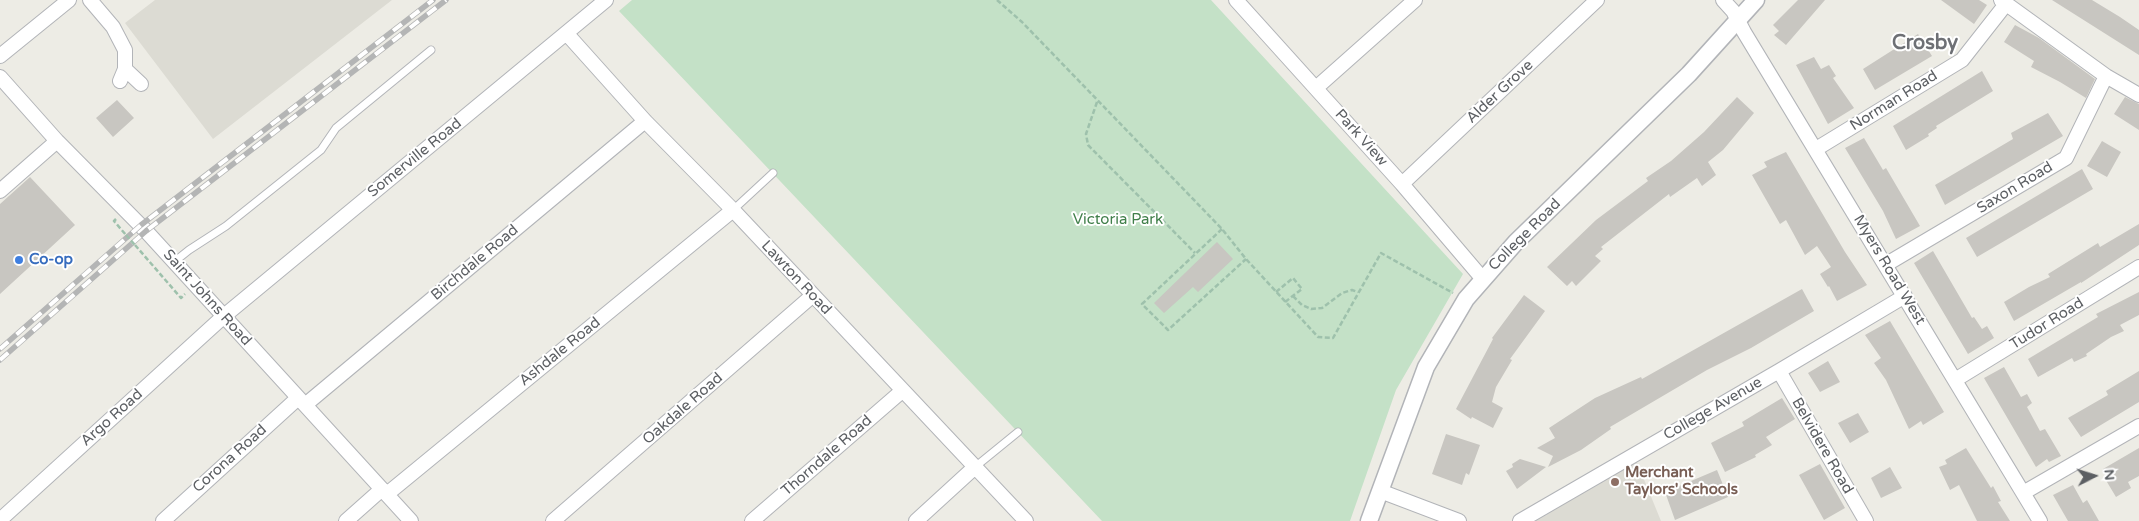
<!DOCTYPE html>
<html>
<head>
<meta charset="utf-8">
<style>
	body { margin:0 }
	#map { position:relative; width:2139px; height:521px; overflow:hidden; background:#edece5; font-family:"Varela Round",sans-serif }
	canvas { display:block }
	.north { position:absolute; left:2069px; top:451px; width:50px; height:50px; -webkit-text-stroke:4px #fff; paint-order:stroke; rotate:85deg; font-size:14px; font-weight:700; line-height:20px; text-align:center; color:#5c5f63 }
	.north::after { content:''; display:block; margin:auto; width:18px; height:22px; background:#5c5f63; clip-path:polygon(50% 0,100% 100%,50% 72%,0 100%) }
</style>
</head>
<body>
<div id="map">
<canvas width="2139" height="521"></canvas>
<div class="north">N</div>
</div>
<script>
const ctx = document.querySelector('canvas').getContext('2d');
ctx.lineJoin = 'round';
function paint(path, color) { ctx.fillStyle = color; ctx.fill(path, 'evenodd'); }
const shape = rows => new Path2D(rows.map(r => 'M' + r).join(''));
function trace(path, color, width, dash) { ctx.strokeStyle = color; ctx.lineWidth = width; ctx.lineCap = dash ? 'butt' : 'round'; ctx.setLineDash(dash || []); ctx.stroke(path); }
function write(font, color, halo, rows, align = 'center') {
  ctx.font = font + ' "Varela Round",sans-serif'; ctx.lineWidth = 4; ctx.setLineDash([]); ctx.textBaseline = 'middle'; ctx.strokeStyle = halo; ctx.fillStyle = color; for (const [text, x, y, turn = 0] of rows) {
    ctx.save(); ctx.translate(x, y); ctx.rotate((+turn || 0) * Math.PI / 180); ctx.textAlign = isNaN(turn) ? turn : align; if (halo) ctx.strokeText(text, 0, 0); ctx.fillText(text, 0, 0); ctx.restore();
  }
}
const education = shape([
	[155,0,392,0,213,139,125,23],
	[1634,455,1661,521,1533,521]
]);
const green = shape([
	[632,0,1211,0,1463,274,1396,390,1350,521,1102,521,619,11]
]);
const building = shape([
	[1798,0,1825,0,1786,45,1774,35,1779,31,1773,25],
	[1941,0,1979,0,1987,5,1974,24],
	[2052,0,2092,0,2120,17,2139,30,2139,55],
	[2015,25,2039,38,2095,79,2086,98,2060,82,2031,67,2034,61,2004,42],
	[1918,34,1932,56,1875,90,1863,69],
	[1814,57,1821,69,1829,65,1836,76,1833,78,1854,108,1828,124,1796,65],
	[1982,71,1993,91,1936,126,1937,128,1928,134,1929,136,1906,150,1893,126],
	[1737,97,1754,113,1723,150,1708,162,1716,175,1702,186,1697,178,1670,197,1669,194,1601,247,1603,249,1595,256,1601,261,1576,286,1572,281,1567,286,1547,267,1596,220,1648,181,1646,178,1671,161,1704,132],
	[2125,97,2139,104,2139,130,2114,114],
	[117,100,134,118,113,137,96,118],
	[2048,113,2063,136,1945,205,1935,185,2013,139,2011,133],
	[1864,138,1883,170,1886,168,1920,226,1896,239,1883,211,1845,148],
	[2102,141,2121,152,2107,177,2087,166],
	[1786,152,1845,252,1867,285,1837,301,1829,286,1828,287,1820,274,1831,267,1817,246,1805,255,1786,220,1780,224,1752,175,1767,167,1764,162],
	[2082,169,2093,189,1977,257,1966,238],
	[30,177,75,225,0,294,0,204],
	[2139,224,2139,245,2081,283,2081,282,2014,321,2004,302,2029,287,2050,277,2048,274,2098,243,2100,247],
	[1217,242,1233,259,1198,292,1193,287,1164,313,1154,303],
	[1933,251,1972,318,1974,317,1982,329,1987,326,1994,338,1968,354,1914,263],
	[1802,289,1814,311,1751,348,1707,370,1610,427,1611,429,1581,450,1548,467,1553,456,1537,448,1555,438,1549,428,1595,398,1641,377,1642,379],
	[2139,292,2139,315,2120,325,2124,331,2111,337,2086,354,2087,356,2074,362,2072,358,2038,377,2028,359,2098,317,2096,314],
	[1524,295,1545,311,1510,359,1512,360,1496,387,1492,402,1503,408,1493,428,1472,417,1471,419,1456,409,1493,339,1492,338],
	[1890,321,1944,412,1923,425,1921,421,1909,429,1886,380,1874,363,1881,358,1865,335],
	[1828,361,1840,382,1820,392,1808,373],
	[2004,367,2021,397,2027,394,2032,403,2027,407,2040,431,2045,429,2061,456,2049,462,2047,459,2036,467,1984,378],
	[2139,371,2139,402,2081,437,2068,418,2108,395,2106,391],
	[1782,398,1795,419,1766,437,1772,445,1755,455,1756,457,1725,472,1711,443,1744,426,1742,422],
	[1858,413,1869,432,1850,443,1838,423],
	[1446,434,1480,445,1469,475,1466,473,1462,485,1432,474],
	[1966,448,1991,488,1993,486,2001,501,1998,502,2010,521,1977,521,1959,485,1950,490,1939,467,1947,464,1945,460],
	[2139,448,2139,476,2128,482,2131,488,2116,497,2104,477,2107,476,2103,469],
	[1520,459,1546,467,1517,489,1506,471,1513,467,1512,464],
	[1820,464,1845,508,1824,520,1799,475],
	[1890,467,1902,488,1881,498,1871,478],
	[1717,470,1728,497,1675,520,1665,492],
	[2073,485,2083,503,2087,500,2099,521,2068,521,2053,495]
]);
const path = shape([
	[997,0,1022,22,1222,229,1246,259,1318,337,1333,338,1381,253,1453,293],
	[1097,102,1086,134,1088,145,1195,253],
	[116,219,114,221,126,235],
	[1222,229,1142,304,1168,330,1246,259],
	[135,245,181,298,185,294],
	[1276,292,1293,278,1302,289,1285,302],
	[1293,296,1302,305,1311,309,1322,308,1342,293,1352,290,1358,292]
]);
const service = shape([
	[733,210,773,173],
	[174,262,189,250,226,226,321,150,336,128,431,50],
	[975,467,1018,432]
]);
const minor = shape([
	[90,0,113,27,125,50,125,69,120,81],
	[1236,0,1402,184,1482,278],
	[1723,0,1733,11,1744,32,2040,521],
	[2001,0,2106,76,2139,95],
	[567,34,645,121,733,210,1026,521],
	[0,56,69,0],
	[125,69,141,84],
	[0,77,57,141,146,231,411,521],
	[1316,88,1415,0],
	[1816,149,1962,60,2006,4],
	[1402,184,1597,0],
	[0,191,57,141],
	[1885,265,2066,158,2106,76],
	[1779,371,1866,521],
	[1955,380,2139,267],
	[305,405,645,121],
	[1380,491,1459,521],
	[2023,493,2139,426],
	[387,494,733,210],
	[0,520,224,316,606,0],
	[163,521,298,398],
	[346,521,382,489],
	[553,521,812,296],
	[752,521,902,391],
	[916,521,975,467],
	[1520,521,1779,371,1905,296]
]);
const tertiary = shape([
	[1369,521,1426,367,1466,299,1516,242,1689,74,1756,0]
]);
const rail = shape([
	[0,349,141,225,433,0],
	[0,360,146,231,446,0]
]);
const pathBridge = shape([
	[126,235,135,245]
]);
const markers = [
	[19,260,5,"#3f7fe0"],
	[1615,482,5,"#8d6e63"]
];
const streetNames = [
	["Alder Grove",1500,92,-43],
	["Norman Road",1894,101,-32],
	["Park View",1361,138,48],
	["Somerville Road",415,158,-39],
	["Saxon Road",2015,188,-31],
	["College Road",1525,235,-45],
	["Birchdale Road",475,263,-40],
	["Myers Road West",1889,270,59],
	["Lawton Road",796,278,47],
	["Saint Johns Road",207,298,48],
	["Tudor Road",2047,324,-32],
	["Ashdale Road",560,352,-39],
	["Oakdale Road",683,409,-41],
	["College Avenue",1713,409,-30],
	["Argo Road",112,418,-42],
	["Belvidere Road",1822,446,60],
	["Thorndale Road",827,456,-41],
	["Corona Road",230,459,-42]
];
const parkNames = [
	["Victoria Park",1118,220]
];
const shopNames = [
	["Co-op",29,260]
];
const educationNames = [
	["Merchant",1625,473],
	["Taylors' Schools",1625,490]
];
const districtNames = [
	["Crosby",1925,44]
];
paint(education, '#dcdbd3');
paint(green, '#c4e1c7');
paint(building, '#c8c6c1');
trace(service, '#b2b4b8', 9);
trace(minor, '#b2b4b8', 16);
trace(tertiary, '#b2b4b8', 19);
trace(path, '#9ec1ac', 2.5, [5, 2.5]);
trace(service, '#fff', 7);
trace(minor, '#fff', 14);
trace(tertiary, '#fff', 16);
trace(rail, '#b4b5b5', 5.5);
trace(rail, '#fff', 4, [11]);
trace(pathBridge, '#9ec1ac', 2.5, [5, 2.5]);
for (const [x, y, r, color] of markers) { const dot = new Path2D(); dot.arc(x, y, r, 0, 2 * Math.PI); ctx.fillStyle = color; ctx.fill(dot); trace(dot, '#fff', 2); }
write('15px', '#5c5f63', '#fff', streetNames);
write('15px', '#407f4a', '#fff', parkNames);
write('bold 15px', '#366cbe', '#fff', shopNames, 'left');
write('bold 15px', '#785e54', '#fff', educationNames, 'left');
write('bold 20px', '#6e7075', '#fff', districtNames);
</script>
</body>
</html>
